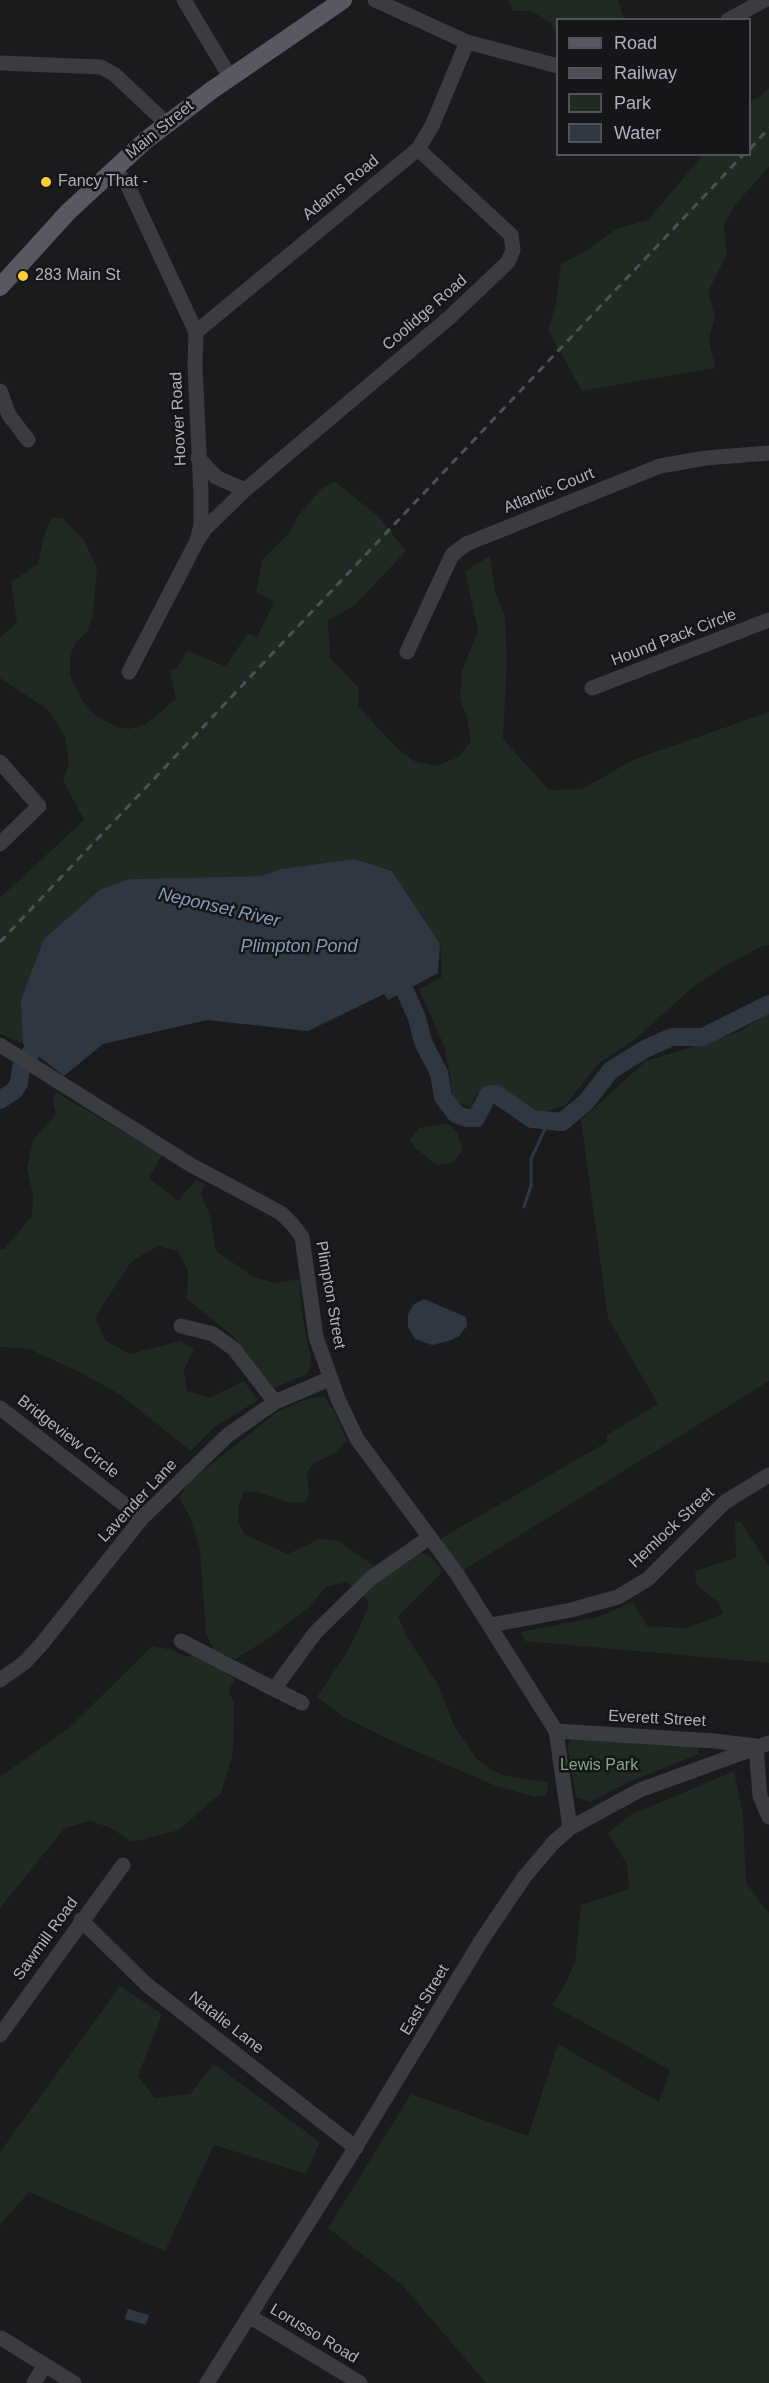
<!DOCTYPE html>
<html>
<head>
<meta charset="utf-8">
<style>
	body { margin:0 }
	#map { position:relative; width:769px; height:2383px; overflow:hidden; background:#1b1a1d; font-family:Arial,sans-serif }
	canvas { display:block }
	.legend { position:absolute; left:556px; top:18px; width:195px; height:138px; box-sizing:border-box; background:#161518; border:2px solid #52535a; margin:0; padding:8px 10px; list-style:none; font-size:18px; color:#adb0bd }
	.legend li { display:flex; align-items:center; gap:12px; height:30px }
	.legend b { width:30px; border:2px solid #52535a }
</style>
</head>
<body>
<div id="map">
<canvas width="769" height="2383"></canvas>
<ul class="legend">
<li><b style="height:8px;background:#575861"></b>Road</li>
<li><b style="height:8px;background:#4e4f57"></b>Railway</li>
<li><b style="height:16px;background:#202922"></b>Park</li>
<li><b style="height:16px;background:#2f3842"></b>Water</li>
</ul>
</div>
<script>
const ctx = document.querySelector('canvas').getContext('2d');
ctx.lineJoin = 'round';
function paint(path, color) { ctx.fillStyle = color; ctx.fill(path, 'evenodd'); }
const shape = rows => new Path2D(rows.map(r => 'M' + r).join(''));
function trace(path, color, width, dash) { ctx.strokeStyle = color; ctx.lineWidth = width; ctx.lineCap = dash ? 'butt' : 'round'; ctx.setLineDash(dash || []); ctx.stroke(path); }
function write(font, color, halo, rows, align = 'center') {
  ctx.font = font + ' Arial,sans-serif'; ctx.lineWidth = 5; ctx.setLineDash([]); ctx.textBaseline = 'middle'; ctx.strokeStyle = halo; ctx.fillStyle = color; for (const [text, x, y, turn = 0] of rows) {
    ctx.save(); ctx.translate(x, y); ctx.rotate((+turn || 0) * Math.PI / 180); ctx.textAlign = isNaN(turn) ? turn : align; if (halo) ctx.strokeText(text, 0, 0); ctx.fillText(text, 0, 0); ctx.restore();
  }
}
const green = shape([
	[508,0,618,0,624,19,558,20,557,40,552,24,532,11,513,11],
	[769,88,769,167,735,205,724,225,727,254,708,292,715,317,709,339,715,368,582,391,548,330,556,304,561,264,584,252,616,229,648,220,703,155,750,154,750,100,757,99],
	[334,481,378,516,406,551,356,604,328,621,330,658,359,688,358,706,394,745,414,761,436,766,459,757,471,741,467,717,460,699,462,670,478,631,465,571,490,556,495,590,505,617,507,661,503,739,549,790,582,789,635,759,769,712,769,945,760,947,718,970,691,989,634,1040,598,1064,566,1105,540,1113,516,1102,503,1088,486,1086,475,1096,471,1107,454,1102,445,1048,419,989,442,977,440,944,392,871,355,859,281,869,261,876,131,879,23,1034,23,1044,0,1034,0,898,84,820,63,780,69,764,65,736,47,709,0,678,0,637,17,623,11,582,38,564,43,539,51,518,62,518,84,540,97,568,93,615,87,632,76,642,70,657,70,675,82,700,94,714,116,727,129,729,146,724,176,699,170,670,176,669,187,651,225,666,248,634,257,637,274,602,256,592,262,560,288,534,298,516,320,490],
	[769,1013,769,1381,462,1571,440,1539,607,1442,607,1435,658,1404,608,1318,581,1120,646,1061,739,1032],
	[56,1092,162,1155,149,1178,178,1201,196,1180,205,1185,201,1193,211,1219,216,1251,254,1277,276,1283,300,1279,301,1307,311,1360,308,1374,274,1388,235,1338,187,1299,188,1271,178,1251,158,1246,132,1261,95,1317,106,1341,130,1354,180,1341,194,1349,184,1370,187,1391,210,1398,244,1381,258,1400,213,1428,191,1451,119,1394,77,1371,29,1349,0,1347,0,1249,4,1249,32,1216,33,1194,27,1169,33,1140,56,1114,53,1102],
	[447,1123,457,1132,463,1150,452,1163,437,1165,416,1149,410,1139,419,1128],
	[324,1396,334,1411,347,1441,338,1451,312,1465,307,1473,309,1491,306,1502,291,1503,257,1492,244,1492,239,1503,238,1521,244,1534,288,1554,319,1539,337,1540,373,1565,392,1571,421,1553,430,1556,443,1571,398,1616,407,1637,439,1686,454,1726,477,1759,493,1771,507,1776,549,1782,546,1795,536,1797,496,1786,392,1741,342,1716,317,1697,350,1647,368,1608,367,1599,347,1582,326,1587,308,1608,268,1639,235,1659,215,1651,206,1633,200,1550,190,1517,179,1498,190,1481,277,1412,304,1400],
	[735,1521,741,1522,769,1566,769,1663,525,1641,521,1632,598,1617,633,1602,647,1626,686,1628,723,1614,719,1603,696,1584,695,1571,736,1558],
	[152,1646,173,1650,186,1657,190,1655,212,1664,235,1679,229,1690,234,1704,233,1753,221,1793,179,1830,132,1842,111,1828,90,1821,65,1828,0,1908,0,1777,70,1727],
	[571,1739,698,1746,699,1754,629,1782,590,1802,576,1797,567,1746],
	[734,1771,743,1816,746,1883,769,1913,769,2383,486,2383,403,2286,328,2228,411,2094,528,2136,558,2044,659,2102,670,2070,552,2005,566,1983,575,1961,581,1905,629,1889,627,1864,608,1833,630,1815],
	[120,1986,162,2014,138,2076,155,2098,190,2094,214,2064,320,2142,306,2174,214,2145,165,2251,29,2192,0,2225,0,2152]
]);
const water = shape([
	[355,859,392,871,440,944,438,973,388,1000,384,994,308,1031,207,1020,103,1044,64,1076,23,1044,21,1000,44,939,101,889,131,879,261,876,280,869],
	[424,1299,466,1317,467,1326,459,1336,449,1341,432,1345,415,1339,408,1327,408,1314,414,1304],
	[128,2309,149,2315,146,2325,125,2319]
]);
const stream = shape([
	[524,1207,531,1186,531,1159,548,1122]
]);
const river = shape([
	[389,973,405,991,417,1018,423,1042,439,1073,443,1097,456,1114,466,1118,476,1118,488,1095,496,1094,532,1119,562,1122,586,1102,611,1070,645,1049,672,1037,703,1037,769,1004],
	[0,1100,14,1091,19,1083,21,1068,45,1031]
]);
const minor = shape([
	[184,0,230,77],
	[375,0,467,42,558,66],
	[728,20,765,0],
	[0,63,101,67,114,74,166,123],
	[114,168,127,184,196,332,195,366,201,494,201,525,197,541,129,672],
	[196,332,418,149,432,126,467,42],
	[0,391,9,415,28,440],
	[198,458,216,477,245,490],
	[197,541,205,529,245,490,450,317,508,262,513,250,511,235,418,149],
	[407,652,452,555,466,544,660,466,706,458,769,453],
	[592,688,769,620],
	[0,762,39,806,0,844],
	[0,1045,191,1165,281,1213,292,1224,302,1237,316,1337,338,1399,357,1439,457,1574,556,1731,570,1828],
	[181,1326,213,1334,234,1349,275,1402],
	[0,1408,142,1518],
	[491,1625,571,1610,618,1597,648,1579,725,1502,769,1475],
	[181,1641,274,1689],
	[0,1680,24,1663,40,1646,142,1518,228,1435,275,1402,329,1379],
	[302,1703,274,1689,315,1633,371,1578,430,1537],
	[556,1731,714,1741,756,1746,760,1796,769,1817],
	[81,1920,146,1984,356,2148],
	[0,2035,123,1865],
	[249,2316,360,2383],
	[1,2338,74,2383],
	[34,2383,45,2365],
	[207,2383,349,2158,483,1938,525,1876,554,1842,570,1828,640,1790,769,1743]
]);
const major = shape([
	[0,287,68,212,146,140,212,90,343,0]
]);
const rail = shape([
	[750,149,769,128],
	[0,942,744,154]
]);
const markers = [
	[46,182,6,"#f9ce36"],
	[23,276,6,"#f9ce36"]
];
const streetNames = [
	["Main Street",160,130,-39],
	["Adams Road",341,188,-39],
	["Coolidge Road",425,313,-41],
	["Hoover Road",179,419,-93],
	["Atlantic Court",549,491,-22],
	["Hound Pack Circle",674,638,-21],
	["Plimpton Street",330,1295,80],
	["Bridgeview Circle",68,1437,38],
	["Lavender Lane",138,1501,-47],
	["Hemlock Street",672,1528,-43],
	["Everett Street",657,1719,3],
	["Sawmill Road",46,1939,-54],
	["East Street",425,2000,-59],
	["Natalie Lane",226,2023,38],
	["Lorusso Road",314,2334,31]
];
const poiNames = [
	["Fancy That -",58,182],
	["283 Main St",35,276]
];
const parkNames = [
	["Lewis Park",599,1766]
];
const waterNames = [
	["Neponset River",219,908,13],
	["Plimpton Pond",299,947]
];
paint(green, '#202922');
paint(water, '#2f3842');
trace(stream, '#2f3842', 3);
trace(river, '#2f3842', 18);
trace(minor, '#3b3c42', 15);
trace(major, '#575861', 18);
trace(rail, '#4e4f57', 3, [8, 6]);
for (const [x, y, r, color] of markers) { const dot = new Path2D(); dot.arc(x, y, r, 0, 2 * Math.PI); ctx.fillStyle = color; ctx.fill(dot); trace(dot, '#161518', 2); }
write('16px', '#adb0bd', '#161518', streetNames);
write('16px', '#adb0bd', '#161518', poiNames, 'left');
write('16px', '#83a88a', '#161518', parkNames);
write('italic 18px', '#839ab8', '#161518', waterNames);
</script>
</body>
</html>
